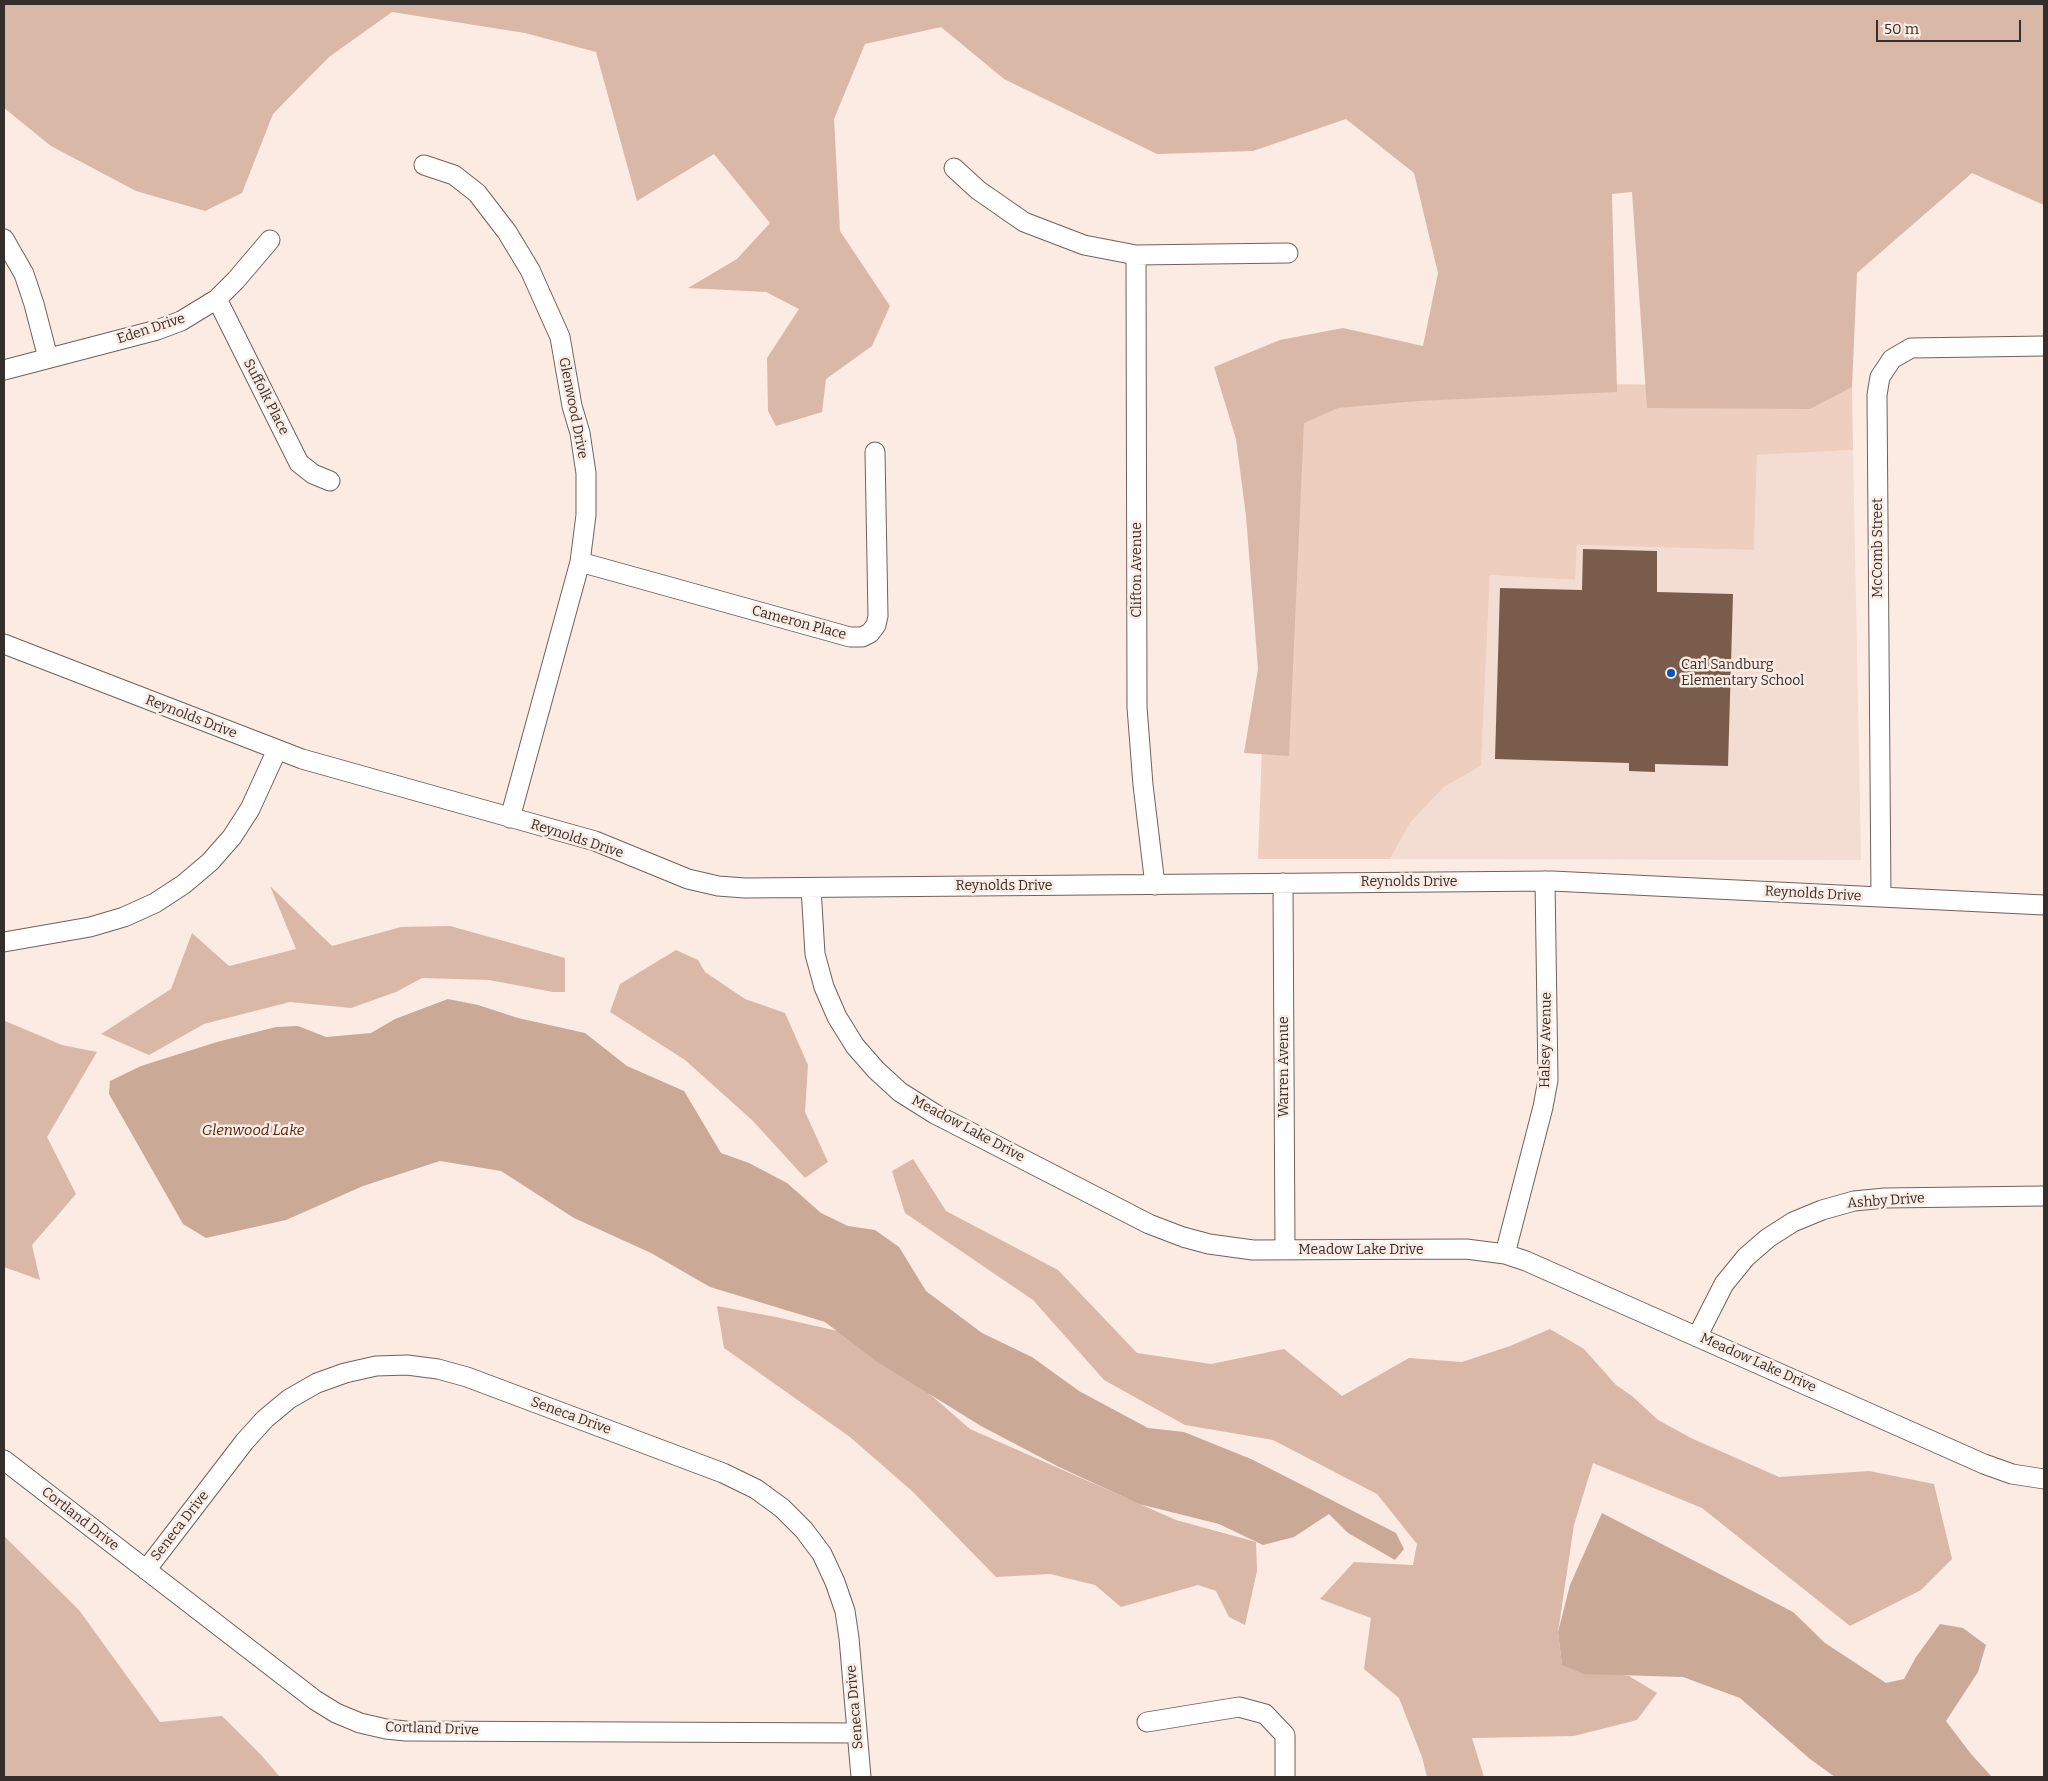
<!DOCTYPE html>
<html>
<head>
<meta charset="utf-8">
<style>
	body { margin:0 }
	#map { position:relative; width:2048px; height:1781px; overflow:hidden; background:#fbebe3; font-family:Bitter,serif }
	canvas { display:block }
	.frame { position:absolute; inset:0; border:5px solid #352f2c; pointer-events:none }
	.scale { position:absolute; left:1876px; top:20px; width:145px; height:22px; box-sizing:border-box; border:2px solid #352f2c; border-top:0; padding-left:6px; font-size:15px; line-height:18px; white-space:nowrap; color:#352f2c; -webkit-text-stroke:4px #fbebe3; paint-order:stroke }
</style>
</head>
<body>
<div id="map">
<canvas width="2048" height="1781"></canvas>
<div class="frame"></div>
<div class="scale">50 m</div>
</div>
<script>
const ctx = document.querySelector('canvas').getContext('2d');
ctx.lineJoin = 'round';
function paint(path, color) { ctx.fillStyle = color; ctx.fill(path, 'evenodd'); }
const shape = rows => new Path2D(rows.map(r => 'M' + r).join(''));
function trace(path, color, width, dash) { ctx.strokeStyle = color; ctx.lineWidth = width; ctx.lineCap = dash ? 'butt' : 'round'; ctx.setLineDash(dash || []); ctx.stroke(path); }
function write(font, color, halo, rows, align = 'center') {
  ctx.font = font + ' Bitter,serif'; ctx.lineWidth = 5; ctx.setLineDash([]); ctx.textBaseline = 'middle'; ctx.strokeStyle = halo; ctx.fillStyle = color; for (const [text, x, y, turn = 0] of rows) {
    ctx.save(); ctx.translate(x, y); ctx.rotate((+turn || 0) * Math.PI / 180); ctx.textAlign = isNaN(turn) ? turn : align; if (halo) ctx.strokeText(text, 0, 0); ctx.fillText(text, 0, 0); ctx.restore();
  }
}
const built = shape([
	[1853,450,1861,860,1390,859,1410,823,1444,787,1481,766,1490,575,1574,580,1577,545,1754,550,1757,455]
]);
const green = shape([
	[1275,380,1852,387,1853,450,1757,455,1754,550,1577,545,1575,580,1490,575,1481,766,1444,787,1410,823,1390,859,1258,859]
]);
const forest = shape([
	[4,4,2044,4,2044,205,1972,173,1857,273,1852,387,1810,409,1647,408,1632,192,1612,194,1617,392,1418,401,1338,408,1304,423,1289,756,1244,753,1258,669,1246,516,1236,439,1214,367,1280,340,1343,328,1423,346,1438,273,1414,173,1346,119,1253,151,1157,154,1004,79,941,27,865,44,834,119,840,231,890,306,872,346,826,379,822,412,776,426,768,411,767,358,799,309,766,292,688,288,737,259,770,223,714,154,637,201,596,52,525,33,392,12,329,57,273,114,242,193,205,211,136,191,51,146,4,108],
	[270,886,332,946,401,927,450,926,565,958,565,992,553,992,489,980,422,978,396,992,351,1008,290,1002,204,1024,149,1055,101,1034,171,989,192,933,229,966,296,949],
	[676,950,698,960,705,972,745,999,785,1013,808,1065,805,1112,828,1162,805,1178,752,1120,685,1060,610,1012,620,984],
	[5,1021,62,1045,97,1052,47,1137,76,1194,32,1245,40,1280,4,1267],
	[913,1159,946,1211,1058,1270,1137,1353,1211,1364,1284,1349,1342,1396,1409,1358,1462,1362,1510,1346,1550,1329,1584,1349,1616,1385,1632,1396,1658,1420,1693,1439,1779,1477,1869,1471,1934,1484,1952,1559,1921,1590,1850,1626,1702,1508,1593,1463,1574,1525,1558,1632,1562,1665,1629,1676,1657,1693,1637,1720,1574,1736,1472,1738,1484,1777,1427,1777,1422,1757,1399,1698,1364,1669,1371,1618,1320,1599,1354,1562,1413,1565,1417,1544,1377,1494,1273,1440,1185,1425,1104,1380,1033,1300,905,1213,892,1171],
	[717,1306,776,1317,864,1337,970,1429,1176,1520,1256,1542,1257,1571,1245,1625,1229,1617,1216,1591,1198,1585,1121,1607,1095,1585,1050,1574,996,1577,912,1491,850,1437,724,1348],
	[4,1536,79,1610,160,1722,222,1716,262,1756,280,1777,4,1777]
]);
const water = shape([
	[448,999,478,1005,518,1018,585,1033,627,1066,684,1091,721,1153,749,1163,787,1183,821,1213,848,1226,875,1230,899,1247,926,1291,982,1333,1032,1357,1079,1391,1148,1428,1184,1432,1251,1459,1314,1491,1396,1533,1404,1549,1395,1560,1348,1533,1329,1514,1294,1537,1263,1545,1219,1524,1139,1504,1059,1467,981,1426,876,1361,825,1322,710,1287,651,1253,574,1218,501,1171,440,1161,363,1186,286,1220,206,1238,183,1224,109,1094,110,1081,141,1066,217,1042,276,1027,298,1026,326,1037,371,1033,395,1019],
	[1602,1513,1793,1612,1825,1643,1886,1683,1904,1679,1916,1657,1940,1624,1963,1628,1986,1645,1978,1672,1946,1721,1971,1754,1992,1777,1835,1777,1810,1759,1740,1698,1683,1677,1584,1674,1562,1665,1558,1632,1570,1585]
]);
const building = shape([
	[1583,549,1657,551,1657,592,1733,594,1728,766,1655,764,1655,772,1629,771,1629,763,1495,759,1500,588,1582,590]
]);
const minor = shape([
	[424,165,454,175,477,193,507,232,530,270,560,337,572,406,580,433,586,473,586,515,580,562,510,818],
	[954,168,978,190,1024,222,1084,245,1136,255,1288,253],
	[4,239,24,274,34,304,48,358],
	[1136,255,1137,707,1143,785,1155,885],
	[217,299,299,463,313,474,330,481],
	[4,370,157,330,181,321,217,299,236,280,270,240],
	[580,562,850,637,862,637,870,633,876,625,878,616,875,452],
	[4,644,302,759,595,841,688,879,718,886,745,888,1552,881,2044,905],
	[1283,883,1285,1250],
	[811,888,815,954,824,987,837,1017,855,1046,876,1070,900,1092,935,1114,1149,1224,1183,1237,1209,1244,1253,1250,1466,1249,1505,1254,1526,1261,1984,1464,2012,1474,2044,1479],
	[1881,897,1877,395,1880,377,1892,359,1911,348,2044,346],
	[4,942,90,927,124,917,155,903,184,884,210,862,232,837,250,809,277,750],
	[1505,1254,1543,1107,1548,1080,1545,881],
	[1697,1337,1724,1284,1746,1257,1768,1238,1793,1222,1822,1210,1854,1201,1885,1198,2044,1196],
	[4,1460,315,1700,336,1713,360,1723,386,1729,406,1731,857,1733],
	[146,1570,245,1441,265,1419,289,1399,317,1383,345,1373,376,1366,407,1365,438,1369,467,1377,723,1473,756,1489,782,1508,804,1530,822,1554,835,1582,845,1611,849,1638,861,1777],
	[1147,1722,1239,1707,1265,1714,1285,1735,1285,1777]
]);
const markers = [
	[1671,673,5,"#0052bb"]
];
const streetNames = [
	["Eden Drive",151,329,-18],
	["Suffolk Place",266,397,63],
	["Glenwood Drive",573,408,79],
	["McComb Street",1878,548,-90],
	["Clifton Avenue",1137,570,-90],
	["Cameron Place",799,623,15],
	["Reynolds Drive",191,717,21],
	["Reynolds Drive",577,839,18],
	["Reynolds Drive",1409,882],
	["Reynolds Drive",1004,886],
	["Reynolds Drive",1813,894,3],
	["Halsey Avenue",1546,1040,-89],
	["Warren Avenue",1284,1067,-90],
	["Meadow Lake Drive",968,1129,28],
	["Ashby Drive",1886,1201,-4],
	["Meadow Lake Drive",1361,1250],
	["Meadow Lake Drive",1758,1363,24],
	["Seneca Drive",571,1416,20],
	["Cortland Drive",80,1519,38],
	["Seneca Drive",180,1526,-52],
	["Seneca Drive",855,1707,-95],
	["Cortland Drive",432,1729,2]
];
const poiNames = [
	["Carl Sandburg",1681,665],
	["Elementary School",1681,681]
];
const waterNames = [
	["Glenwood Lake",253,1131]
];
paint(built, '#f3dcd1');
paint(green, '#eecfbf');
paint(forest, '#dab8a7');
paint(water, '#caa997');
paint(building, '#7a5c4c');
trace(minor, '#6f625b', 21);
trace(minor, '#fff', 19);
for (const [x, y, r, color] of markers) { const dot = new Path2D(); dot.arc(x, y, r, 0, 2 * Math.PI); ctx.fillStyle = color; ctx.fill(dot); trace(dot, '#fbebe3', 2); }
write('14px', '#352f2c', '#fbebe3', streetNames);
write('14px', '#352f2c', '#fbebe3', poiNames, 'left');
write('italic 15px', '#53270b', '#fbebe3', waterNames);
</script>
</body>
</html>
